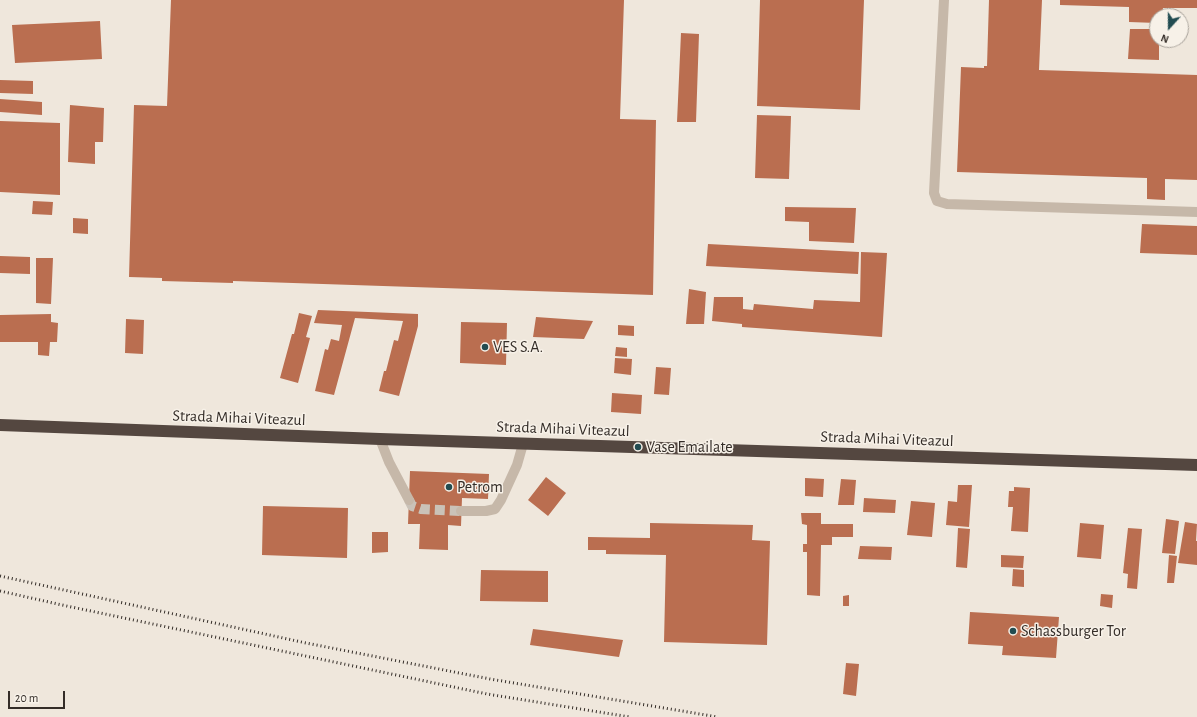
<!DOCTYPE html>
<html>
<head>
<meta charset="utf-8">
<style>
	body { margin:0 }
	#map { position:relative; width:1197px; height:717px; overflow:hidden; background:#efe7dc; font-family:"Alegreya Sans",sans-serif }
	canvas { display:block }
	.north { position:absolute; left:1149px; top:8px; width:40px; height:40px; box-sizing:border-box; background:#f7f1e8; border:1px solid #a9a39b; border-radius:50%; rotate:201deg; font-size:11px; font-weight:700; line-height:16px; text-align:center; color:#342d28 }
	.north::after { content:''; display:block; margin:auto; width:14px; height:18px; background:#224c51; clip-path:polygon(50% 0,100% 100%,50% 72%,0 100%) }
	.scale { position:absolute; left:8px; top:691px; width:57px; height:18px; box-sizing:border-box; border:2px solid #342d28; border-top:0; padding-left:5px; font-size:12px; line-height:14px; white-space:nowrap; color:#342d28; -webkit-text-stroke:3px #f7f1e8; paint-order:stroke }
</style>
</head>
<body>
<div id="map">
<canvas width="1197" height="717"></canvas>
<div class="north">N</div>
<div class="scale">20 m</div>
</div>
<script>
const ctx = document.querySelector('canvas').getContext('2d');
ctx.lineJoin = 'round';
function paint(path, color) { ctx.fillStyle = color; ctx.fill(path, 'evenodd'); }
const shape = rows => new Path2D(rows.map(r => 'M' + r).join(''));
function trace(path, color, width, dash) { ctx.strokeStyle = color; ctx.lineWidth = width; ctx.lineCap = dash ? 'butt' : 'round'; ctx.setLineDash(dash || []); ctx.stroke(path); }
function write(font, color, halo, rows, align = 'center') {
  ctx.font = font + ' "Alegreya Sans",sans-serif'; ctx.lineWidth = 3; ctx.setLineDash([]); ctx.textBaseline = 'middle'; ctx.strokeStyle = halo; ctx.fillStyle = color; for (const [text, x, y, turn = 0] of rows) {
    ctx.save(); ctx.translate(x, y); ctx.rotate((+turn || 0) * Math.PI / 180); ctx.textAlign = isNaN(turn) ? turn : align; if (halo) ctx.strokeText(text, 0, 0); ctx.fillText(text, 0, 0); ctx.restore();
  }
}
const building = shape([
	[171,0,624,0,620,119,656,120,653,295,233,281,233,283,162,281,162,278,129,277,134,105,167,106],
	[760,0,864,0,860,110,757,106],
	[989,0,1042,0,1039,70,1197,75,1197,180,1165,179,1165,200,1147,199,1147,178,957,172,961,67,984,68,984,66,987,66],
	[1060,0,1197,0,1197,8,1163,8,1162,16,1157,16,1157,23,1129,22,1129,7,1060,5],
	[100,21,102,59,15,63,12,25],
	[1130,29,1157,29,1157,40,1159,40,1159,60,1128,59],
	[681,33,699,34,696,122,677,122],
	[0,80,33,81,33,94,0,93],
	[0,99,42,102,42,115,0,112],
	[70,105,104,108,103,142,95,142,95,164,68,162],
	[757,115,791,116,789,179,755,178],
	[0,121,60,123,60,195,0,192],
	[33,201,53,202,52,215,32,214],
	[785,207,856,208,854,243,809,241,809,222,785,221],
	[73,218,88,219,88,234,73,233],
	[1142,224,1197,226,1197,255,1140,253],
	[708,244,859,252,858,274,706,266],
	[861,252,887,253,882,337,742,327,742,324,712,321,714,297,743,297,743,309,753,310,754,304,813,309,814,300,860,302],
	[0,256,30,257,30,274,0,273],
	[36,258,53,258,51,304,36,303],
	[689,289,706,292,704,324,686,324],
	[318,310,418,314,418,326,399,396,379,391,384,371,386,371,394,340,398,341,403,321,355,318,334,395,315,391,325,349,328,350,331,339,339,341,342,325,314,323],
	[299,313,312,316,306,337,310,338,298,383,280,378,292,334,294,334],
	[51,314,51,322,58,323,57,342,50,342,49,356,38,355,38,342,0,342,0,315],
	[536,317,593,321,584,339,533,337],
	[126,319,144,320,143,354,125,353],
	[461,322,507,323,506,365,460,363],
	[618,325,634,326,634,336,618,335],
	[616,347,627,348,627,357,615,356],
	[615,358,632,359,631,375,614,373],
	[656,367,671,368,669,395,654,394],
	[612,393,642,395,641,414,611,412],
	[410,471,489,474,488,499,462,498,461,526,448,525,448,550,419,549,420,524,408,524],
	[546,477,566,493,548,516,528,500],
	[805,478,824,479,823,497,805,496],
	[841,479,856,480,854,505,838,505],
	[958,485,972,485,969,527,946,525,948,501,957,502],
	[1014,487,1030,488,1028,532,1011,531,1013,507,1008,507,1009,491,1014,491],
	[864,498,896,500,895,513,863,512],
	[911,501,935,503,932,537,907,535],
	[263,506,348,508,347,558,262,555],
	[801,513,821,513,821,524,853,524,853,537,832,537,832,545,821,545,820,596,807,595,807,552,803,552,803,544,807,544,807,525,802,524],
	[1166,519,1179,521,1175,554,1162,553],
	[1185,522,1197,524,1196,541,1197,541,1197,565,1178,563],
	[650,523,753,525,752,540,770,541,767,645,664,642,666,555,606,554,606,550,588,550,588,537,650,538],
	[1080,523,1104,525,1101,559,1077,557],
	[958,528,970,529,967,568,956,567],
	[1128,528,1142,529,1137,589,1127,588,1128,574,1123,573],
	[372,532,388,532,388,552,372,553],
	[860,546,892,547,891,560,858,559],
	[1001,555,1024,556,1023,568,1001,567],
	[1169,555,1177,556,1174,583,1167,583],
	[1013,569,1024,570,1024,587,1012,586],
	[481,570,548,571,548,602,480,601],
	[1101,594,1113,595,1112,608,1100,606],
	[849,595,849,606,843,606,843,596],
	[970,612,1059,617,1056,658,1002,655,1003,646,968,644],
	[533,629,623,640,619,657,530,645],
	[846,663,859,664,856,696,843,694]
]);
const minorTunnel = shape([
	[409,500,412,506,421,509,461,511]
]);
const minor = shape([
	[944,0,934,193,937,201,947,204,1197,212],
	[380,439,389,462,409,500],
	[461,511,486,511,495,509,501,500,517,465,523,444]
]);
const highway = shape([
	[0,425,380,439,1197,465]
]);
const rail = shape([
	[0,576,306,643,490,679,718,717],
	[0,591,62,605,487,694,630,717]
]);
const markers = [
	[485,347,4,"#224c51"],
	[638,447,4,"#224c51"],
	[449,487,4,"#224c51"],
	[1013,631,4,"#224c51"]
];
const poiNames = [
	["VES S.A.",493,347],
	["Vase Emailate",646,447],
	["Petrom",457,487],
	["Schassburger Tor",1021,631]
];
const streetNames = [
	["Strada Mihai Viteazul",239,418,2],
	["Strada Mihai Viteazul",563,429,2],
	["Strada Mihai Viteazul",887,439,2]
];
paint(building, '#ba6e50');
trace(minorTunnel, '#cac2b8', 10, [10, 5]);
trace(minor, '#c6b8a9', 10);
trace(highway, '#544740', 12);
trace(rail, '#342d28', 3, [1, 3]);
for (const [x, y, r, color] of markers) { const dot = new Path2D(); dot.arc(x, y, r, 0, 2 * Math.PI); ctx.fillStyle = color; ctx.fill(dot); trace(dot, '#f7f1e8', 1.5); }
write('16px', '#342d28', '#f7f1e8', poiNames, 'left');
write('16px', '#342d28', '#f7f1e8', streetNames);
</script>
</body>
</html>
